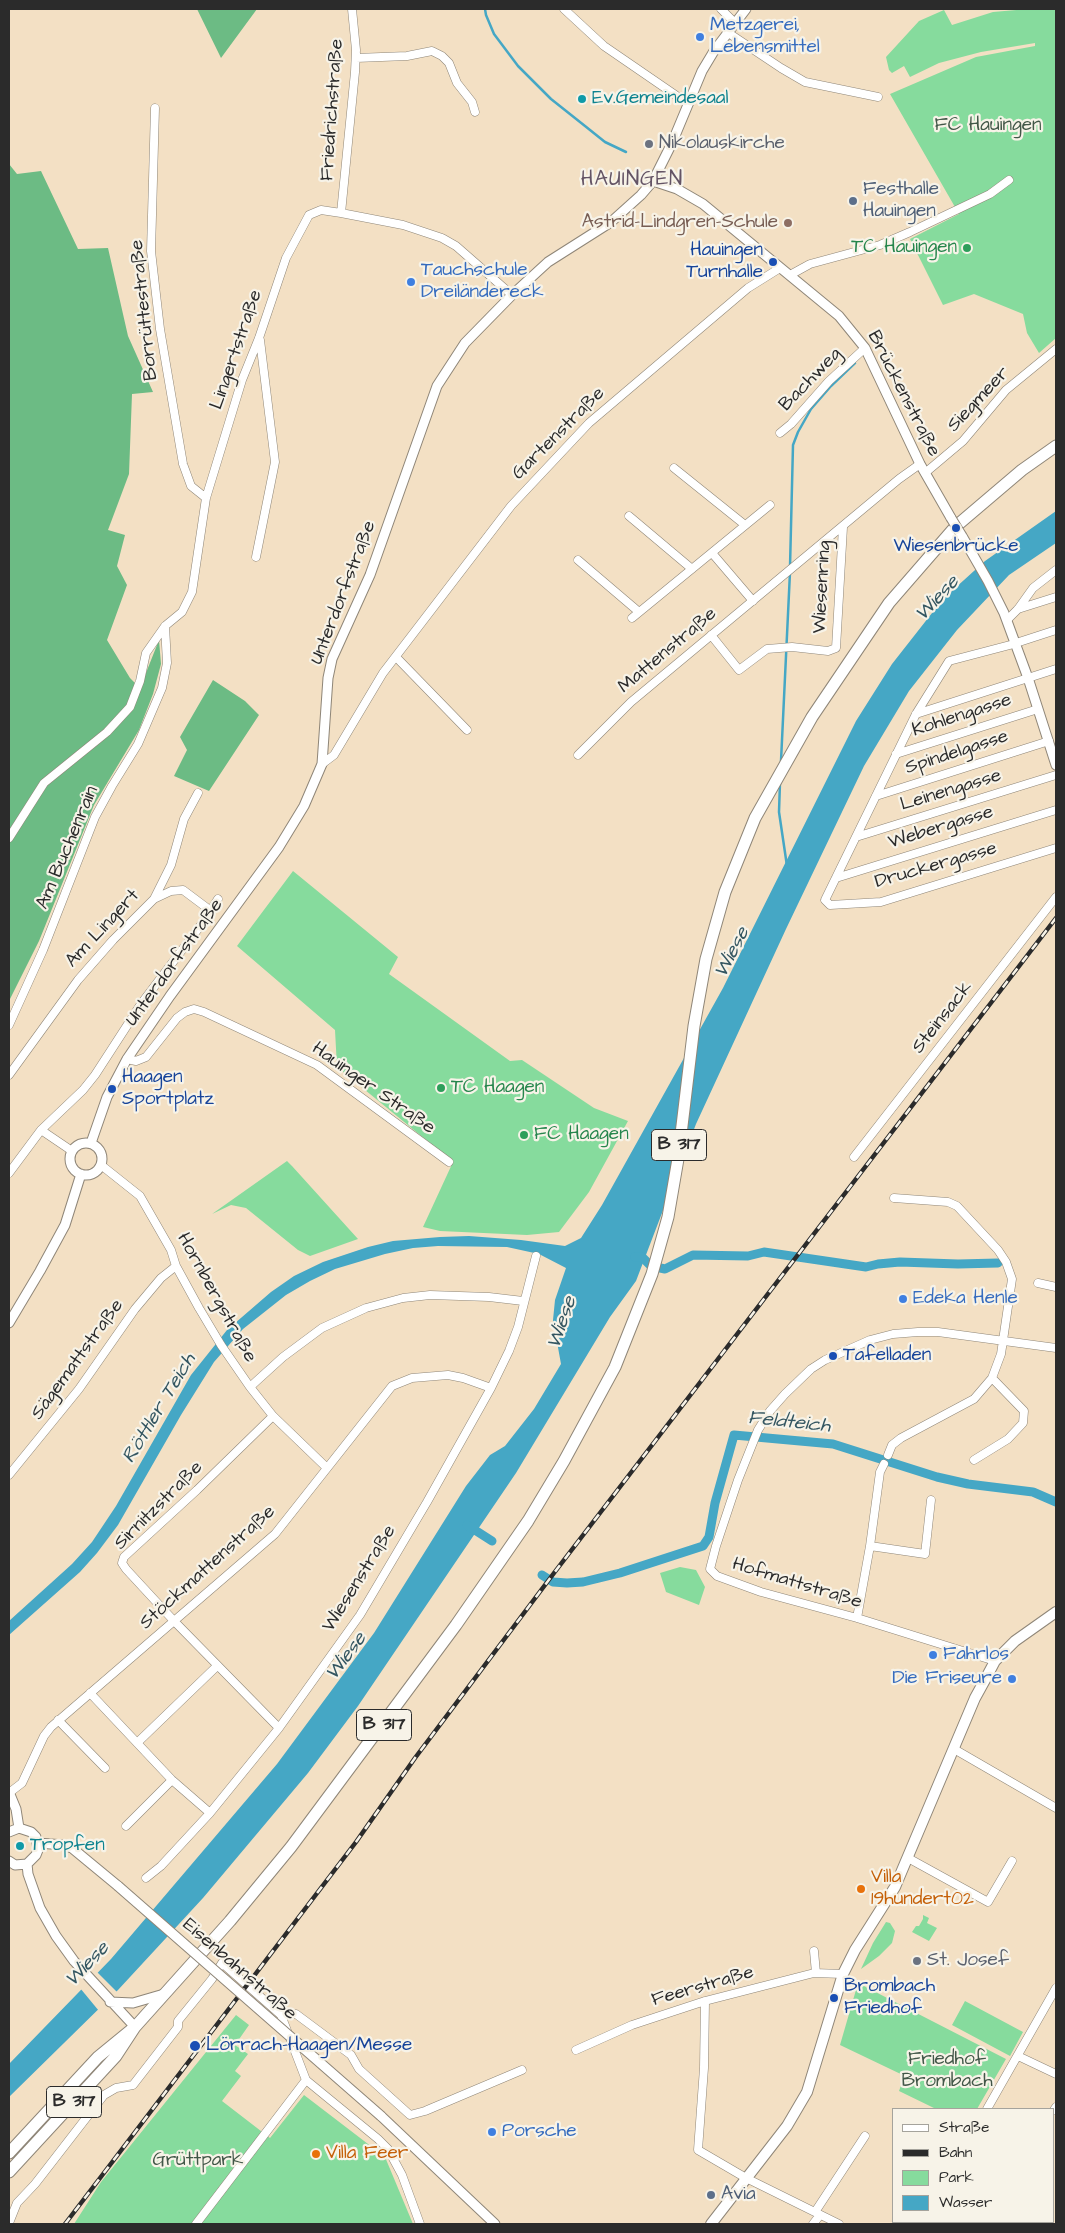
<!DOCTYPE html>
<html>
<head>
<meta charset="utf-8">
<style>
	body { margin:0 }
	#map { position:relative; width:1065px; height:2233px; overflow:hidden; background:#f3e0c4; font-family:"Architects Daughter",sans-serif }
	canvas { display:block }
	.frame { position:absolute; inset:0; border:10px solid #2b2b2b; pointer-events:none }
	.legend { position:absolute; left:892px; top:2108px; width:162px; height:115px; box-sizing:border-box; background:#f7f3e8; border:1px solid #a5a39c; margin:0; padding:6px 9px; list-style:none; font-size:15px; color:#2b2b2b }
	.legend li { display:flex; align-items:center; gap:10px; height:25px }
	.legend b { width:25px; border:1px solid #a5a39c }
</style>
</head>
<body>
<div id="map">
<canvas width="1065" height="2233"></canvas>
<div class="frame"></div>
<ul class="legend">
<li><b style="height:6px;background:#fff"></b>Straße</li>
<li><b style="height:6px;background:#2b2b2b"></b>Bahn</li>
<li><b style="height:14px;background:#86db9d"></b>Park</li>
<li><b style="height:14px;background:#45a7c5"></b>Wasser</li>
</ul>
</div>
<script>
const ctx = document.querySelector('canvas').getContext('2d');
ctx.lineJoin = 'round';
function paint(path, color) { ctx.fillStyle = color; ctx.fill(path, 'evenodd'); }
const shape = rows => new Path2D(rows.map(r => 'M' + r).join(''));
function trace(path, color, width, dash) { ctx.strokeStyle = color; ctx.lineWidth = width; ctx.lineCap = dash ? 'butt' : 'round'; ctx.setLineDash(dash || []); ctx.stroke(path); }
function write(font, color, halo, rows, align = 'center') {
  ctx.font = font + ' "Architects Daughter",sans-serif'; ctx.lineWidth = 4.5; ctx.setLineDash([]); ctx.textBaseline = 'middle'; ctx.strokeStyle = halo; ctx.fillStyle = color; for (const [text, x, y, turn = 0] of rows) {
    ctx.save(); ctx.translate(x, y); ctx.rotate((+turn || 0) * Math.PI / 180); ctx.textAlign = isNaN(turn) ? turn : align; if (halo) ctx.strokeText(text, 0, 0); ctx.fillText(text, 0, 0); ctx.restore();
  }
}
const green = shape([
	[1028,9,1056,9,1056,338,1039,353,1027,333,1023,314,974,294,943,305,910,239,959,214,890,94,976,57,1035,46,1035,43,981,52,939,63,910,77,904,66,892,73,889,70,886,57,919,21,944,10,952,25,993,12],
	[293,871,398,957,389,974,510,1061,522,1060,594,1108,628,1121,589,1192,559,1232,527,1235,440,1231,423,1227,453,1162,337,1067,335,1030,237,946],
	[287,1161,292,1166,358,1239,310,1256,298,1250,246,1208,231,1205,212,1214],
	[680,1567,696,1570,705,1587,699,1605,666,1592,660,1573],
	[923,1915,929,1918,927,1923,937,1928,929,1941,912,1932,916,1926,919,1926,923,1919],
	[886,1922,890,1923,895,1931,892,1943,879,1956,861,1969,873,1943],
	[858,1983,1006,2059,977,2109,936,2109,899,2091,903,2080,908,2082,909,2078,840,2045],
	[965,2001,1023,2032,1010,2056,952,2025],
	[236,2015,249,2025,235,2045,248,2054,235,2071,241,2076,222,2101,270,2138,304,2095,385,2157,413,2224,74,2224,101,2182]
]);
const forest = shape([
	[197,9,257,9,221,58],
	[9,164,17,174,41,171,78,249,108,248,128,336,153,392,132,394,129,474,108,530,125,535,117,566,127,585,107,640,130,678,140,688,159,640,161,664,153,694,139,730,94,805,39,941,9,1001],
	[213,680,245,701,259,715,209,791,174,776,187,750,180,737]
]);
const water = shape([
	[1056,511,1056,543,1009,575,957,630,909,691,864,766,786,929,696,1124,636,1281,610,1317,516,1473,358,1706,308,1773,203,1898,118,1990,9,2097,9,2064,111,1959,277,1764,374,1633,466,1486,490,1455,505,1446,534,1409,561,1364,553,1320,555,1300,566,1268,539,1254,507,1247,438,1246,413,1248,385,1254,335,1269,310,1281,286,1295,243,1329,214,1362,181,1415,118,1525,97,1553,80,1572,9,1635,9,1621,72,1564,92,1542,116,1506,191,1375,227,1330,271,1292,294,1276,323,1262,368,1247,393,1241,440,1237,469,1236,521,1240,565,1246,581,1238,602,1205,723,988,856,721,892,664,943,599,985,561]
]);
const pier = shape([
	[96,1971,118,1993,99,2011,80,1988]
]);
const stream = shape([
	[485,9,486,15,494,34,518,66,551,99,585,126,605,142,626,152],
	[790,567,793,445,798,432,811,409,831,386,855,363],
	[781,761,790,572],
	[780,782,779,812,787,866]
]);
const canal = shape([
	[635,1257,642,1257,651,1266,665,1269,693,1255,748,1256,764,1252,866,1267,878,1264,900,1262,958,1264,998,1263],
	[467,1525,492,1541],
	[542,1575,553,1582,567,1583,583,1582,620,1573,703,1546,709,1537,715,1503,734,1435,833,1444,937,1477,968,1484,1033,1492,1056,1502]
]);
const minor = shape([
	[564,9,604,46,687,103],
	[721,9,734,22],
	[727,32,781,68,805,82,878,97],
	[356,58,407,56,432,51,442,56,449,63,457,83,472,102,475,112],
	[155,108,151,251,160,329,183,464,191,486,206,498],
	[341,213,355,72,356,50,352,9],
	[790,275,810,264,880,245,910,232,990,194,1009,180],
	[780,433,791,424,829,381,865,348],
	[674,468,745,525],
	[925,473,963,441,1006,390,1056,349],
	[629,516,692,569],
	[712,553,753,601],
	[256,557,275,462,260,340],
	[578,560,639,612],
	[1018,609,1056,597],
	[632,618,770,505],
	[1007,620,1018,609,1033,588,1056,570],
	[711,635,739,670,767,649,792,647,828,651,836,648,843,527],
	[1016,643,1056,630],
	[1010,645,949,661,916,714,825,900,830,905,881,902,1056,848],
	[396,657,467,730],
	[916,714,1056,669],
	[896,754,1038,709],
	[578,755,631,702,899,479,920,464],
	[322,764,334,755,383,673,511,506,589,423,748,288,780,268],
	[876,796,1049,741],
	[856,837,1056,775],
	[9,838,44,783,107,732,130,707,140,681,146,653,165,626,182,612,192,592,206,498,242,380,259,338,286,258,309,215,321,210,341,213,403,225,442,238,456,246,512,295],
	[836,878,1056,810],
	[154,899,171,891,183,890,211,911],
	[9,1025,43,950,95,817,112,786,138,744,162,688,167,663,165,626],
	[127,1059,136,1061,146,1057,177,1018,185,1012,194,1009,204,1012,317,1065,449,1162],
	[9,1075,78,980,113,940,154,899,171,865,184,819,198,793],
	[41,1130,72,1151],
	[854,1157,1056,897],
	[101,1165,140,1196,171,1250,176,1266,199,1308,221,1345,250,1387,273,1416,327,1468],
	[9,1173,41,1130,83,1090,95,1075,141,1004,204,921,218,899],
	[1038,1283,1056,1287],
	[250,1387,283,1357,322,1328,366,1308,403,1298,430,1295,489,1297,523,1301],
	[273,1416,197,1490,124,1557,122,1563,126,1569,174,1621,279,1728],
	[888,1455,892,1445,901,1438,974,1399,992,1378,1001,1354,1012,1279,1006,1262,998,1250,957,1206,948,1202,894,1198],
	[974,1460,1008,1439,1023,1423,1024,1411,992,1378],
	[9,1475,79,1389,135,1309,161,1278,176,1266],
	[870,1546,925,1554,931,1500],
	[857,1618,870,1546,880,1472,884,1464],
	[995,1661,857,1618,761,1592,717,1576,710,1569,716,1546,738,1480,758,1430,770,1411,785,1394,811,1369,825,1360,870,1340,893,1334,918,1332,938,1332,1056,1348],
	[90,1693,172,1780,210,1813],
	[58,1720,105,1768],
	[137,1743,217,1666],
	[954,1749,1056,1808],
	[9,1793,22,1783,44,1736,51,1727,275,1534,392,1386,412,1378,448,1375,463,1378,491,1388],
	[126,1826,172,1780],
	[908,1858,988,1902,1012,1861],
	[146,1878,161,1866,210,1813,279,1728,360,1615,427,1502,491,1388,509,1351,518,1327,536,1256],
	[814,1951,816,1973],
	[705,2001,704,2068,698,2150,746,2178,839,2224],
	[281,2015,296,2014,351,2055,359,2069,410,2115,425,2111,522,2070],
	[576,2050,632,2025,705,2001,814,1973,843,1974],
	[1018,2056,1056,2074],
	[987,2109,1056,1988],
	[1054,2110,1056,2107],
	[815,2212,865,2136],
	[9,2223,17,2203,35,2184,104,2095,116,2088,133,2085,178,2027,178,2021,212,1979,222,1963,281,2015,306,2080,378,2139,388,2149,402,2175,420,2224],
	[196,2224,306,2080],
	[813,2224,820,2215],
	[922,2224,924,2222],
	[985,2224,987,2222]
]);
const tertiary = shape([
	[653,181,677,189,703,204,839,316,865,348,920,464,951,518],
	[962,536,988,581,1004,613,1028,678,1056,765],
	[91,1143,107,1097,127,1059,170,996,279,847,304,806,322,764,328,678,332,659,370,575,437,386,465,343,512,295,548,262,611,222,641,195,653,181,672,143,702,71,714,51,746,9],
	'70 1159a16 16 0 1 1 32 0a16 16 0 1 1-32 0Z',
	[9,1323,40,1271,65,1225,81,1174],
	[9,1792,16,1809,19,1828],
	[9,1832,19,1828,31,1832,36,1837,38,1850,36,1855,27,1864,15,1865,9,1861],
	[38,1843,64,1845,72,1848,118,1886],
	[27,1864,28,1874,40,1908,56,1936,74,1961,135,2027],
	[110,2002,133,2003,164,1994],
	[381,2116,495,2224]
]);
const secondary = shape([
	[711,2224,787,2126,807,2092,843,1974,855,1950,895,1887,975,1698,986,1678,995,1661,1015,1641,1056,1612]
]);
const primary = shape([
	[9,2153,98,2057,131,2030],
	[9,2172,116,2056,135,2027,230,1921,291,1847,456,1625,528,1521,564,1461,615,1367,652,1274,668,1217,678,1159,694,1026,706,959,725,892,755,818,812,717,889,603,955,527,1022,470,1056,446]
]);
const rail = shape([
	[65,2224,356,1842,415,1758,554,1573,1056,918]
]);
const tertiaryBridge = shape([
	[951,518,962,536],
	[118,1886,381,2116]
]);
const markers = [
	[700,37,5,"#3f7fe0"],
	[582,99,5,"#0f9aa8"],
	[649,144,5,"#6b7280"],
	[853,201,5,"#5c6f8a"],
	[788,223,5,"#8d6e63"],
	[967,248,5,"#2e9e5b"],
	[773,262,5,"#1a4fb4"],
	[411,282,5,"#3f7fe0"],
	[956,528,5,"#1a4fb4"],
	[441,1088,5,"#2e9e5b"],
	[112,1089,5,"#1a4fb4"],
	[524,1135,5,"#2e9e5b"],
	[903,1299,5,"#3f7fe0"],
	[833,1356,5,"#1a4fb4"],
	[933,1655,5,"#3f7fe0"],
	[1012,1679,5,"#3f7fe0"],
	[20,1846,5,"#0f9aa8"],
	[861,1889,5,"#e8710a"],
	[917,1961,5,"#6b7280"],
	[834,1998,5,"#1a4fb4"],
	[195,2046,6,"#1a4fb4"],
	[492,2132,5,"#3f7fe0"],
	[316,2154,5,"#e8710a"],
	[711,2195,5,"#5c6f8a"]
];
const shields = [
	[679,1145,55],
	[384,1725,55],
	[74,2102,55]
];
const shieldNames = [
	["B 317",679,1145],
	["B 317",384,1725],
	["B 317",74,2102]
];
const shopNames = [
	["Metzgerei,",710,26],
	["Lebensmittel",710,48],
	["Tauchschule",421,271],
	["Dreiländereck",421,293],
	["Edeka Henle",913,1299],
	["Fahrlos",943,1655],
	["Die Friseure",1002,1679,"right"],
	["Porsche",502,2132]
];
const cultureNames = [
	["Ev.Gemeindesaal",592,99],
	["Tropfen",30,1846]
];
const streetNames = [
	["Friedrichstraße",333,110,-86],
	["Borrüttestraße",145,310,-96],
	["Lingertstraße",237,350,-71],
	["Bachweg",811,380,-46],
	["Brückenstraße",903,394,63],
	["Siegmeer",979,400,-47],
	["Gartenstraße",559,434,-45],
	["Wiesenring",823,587,-87],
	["Unterdorfstraße",344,593,-69],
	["Mattenstraße",668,651,-40],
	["Kohlengasse",962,716,-18],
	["Spindelgasse",957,753,-18],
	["Leinengasse",951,791,-17],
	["Webergasse",941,828,-17],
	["Am Buchenrain",68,848,-67],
	["Druckergasse",936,866,-16],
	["Am Lingert",103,929,-47],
	["Unterdorfstraße",175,963,-54],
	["Steinsack",943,1018,-52],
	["Hauinger Straße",373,1089,35],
	["Hornbergstraße",216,1298,61],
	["Sägemattstraße",78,1360,-54],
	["Sirnitzstraße",159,1506,-45],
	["Stöckmattenstraße",208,1568,-42],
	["Wiesenstraße",360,1579,-58],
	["Hofmattstraße",797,1584,17],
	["Eisenbahnstraße",239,1970,41],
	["Feerstraße",703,1987,-16]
];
const parkNames = [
	["FC Hauingen",988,126],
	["Friedhof",947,2060],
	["Brombach",947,2082],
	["Grüttpark",198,2161]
];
const worshipNames = [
	["Nikolauskirche",659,144],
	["St. Josef",927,1961]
];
const serviceNames = [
	["Festhalle",863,190],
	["Hauingen",863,212],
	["Avia",721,2195]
];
const educationNames = [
	["Astrid-Lindgren-Schule",778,223]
];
const leisureNames = [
	["TC Hauingen",957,248,"right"],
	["TC Haagen",451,1088],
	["FC Haagen",534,1135]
];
const transitNames = [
	["Hauingen",763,251,"right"],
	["Turnhalle",763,273,"right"],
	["Wiesenbrücke",956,547,"center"],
	["Haagen",122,1078],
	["Sportplatz",122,1100],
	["Tafelladen",843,1356],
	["Brombach",844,1987],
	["Friedhof",844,2009],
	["Lörrach-Haagen/Messe",206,2046]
];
const foodNames = [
	["Villa",871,1878],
	["19hundert02",871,1900],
	["Villa Feer",326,2154]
];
const waterNames = [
	["Wiese",938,599,-47],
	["Wiese",733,953,-63],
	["Wiese",563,1323,-71],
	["Röttler Teich",160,1409,-59],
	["Feldteich",789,1423,6],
	["Wiese",347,1657,-53],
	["Wiese",88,1965,-46]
];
const quarterNames = [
	["HAUINGEN",632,181]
];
paint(green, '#86db9d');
paint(forest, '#6cbb84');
paint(water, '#45a7c5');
paint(pier, '#f3e0c4');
trace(stream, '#45a7c5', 2.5);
trace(canal, '#45a7c5', 9);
trace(minor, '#8f8678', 9);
trace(tertiary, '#8f8678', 11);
trace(secondary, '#8f8678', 12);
trace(primary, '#8f8678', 13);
trace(minor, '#fff', 8);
trace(tertiary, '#fff', 9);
trace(secondary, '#fff', 10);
trace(primary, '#fff', 11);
trace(rail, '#2b2b2b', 4.5);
trace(rail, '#f7f3e8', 2.5, [8]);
trace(tertiaryBridge, '#8f8678', 11, []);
trace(tertiaryBridge, '#fff', 9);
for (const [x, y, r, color] of markers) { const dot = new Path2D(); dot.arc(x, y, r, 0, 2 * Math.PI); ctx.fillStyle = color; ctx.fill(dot); trace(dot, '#f7f3e8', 2); }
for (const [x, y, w] of shields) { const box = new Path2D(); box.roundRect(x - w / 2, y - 15.5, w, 31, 4); ctx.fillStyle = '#f7f3e8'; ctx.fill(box); trace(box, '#2b2b2b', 1); }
write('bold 18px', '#2b2b2b', null, shieldNames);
write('19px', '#366cbe', '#f7f3e8', shopNames, 'left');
write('19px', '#0d838f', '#f7f3e8', cultureNames, 'left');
write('19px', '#2b2b2b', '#f7f3e8', streetNames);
write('19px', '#425748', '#f7f3e8', parkNames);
write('19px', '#5b616d', '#f7f3e8', worshipNames, 'left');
write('19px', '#4e5e75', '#f7f3e8', serviceNames, 'left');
write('19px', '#785e54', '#f7f3e8', educationNames, 'right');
write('19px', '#27864d', '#f7f3e8', leisureNames, 'left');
write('19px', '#164399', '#f7f3e8', transitNames, 'left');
write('19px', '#c56008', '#f7f3e8', foodNames, 'left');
write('italic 20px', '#345661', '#f7f3e8', waterNames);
ctx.letterSpacing = '1px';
write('21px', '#645465', '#f7f3e8', quarterNames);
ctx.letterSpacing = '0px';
</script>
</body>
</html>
